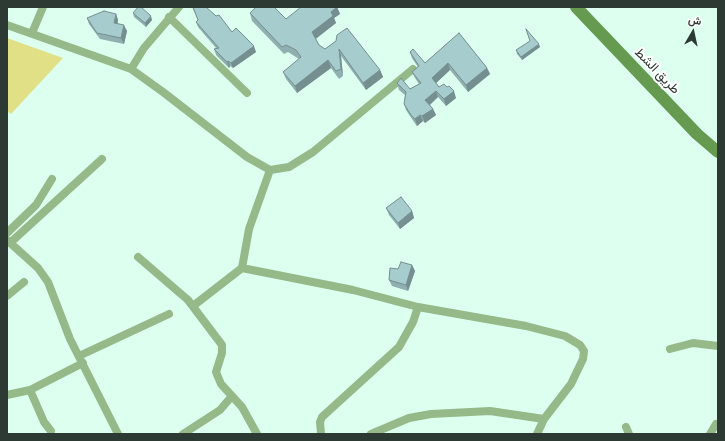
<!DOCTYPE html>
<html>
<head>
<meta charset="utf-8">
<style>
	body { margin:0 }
	#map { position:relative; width:725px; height:441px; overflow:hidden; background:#ddfff0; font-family:"IBM Plex Sans",Vazirmatn,sans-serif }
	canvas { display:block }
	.frame { position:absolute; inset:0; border:8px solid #2d3a34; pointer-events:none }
	.north { position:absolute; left:673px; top:12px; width:40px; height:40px; -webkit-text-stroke:3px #fff; paint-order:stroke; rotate:9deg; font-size:11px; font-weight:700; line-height:16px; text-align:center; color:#2d3a34 }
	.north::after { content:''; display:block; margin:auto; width:14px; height:18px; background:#2d3a34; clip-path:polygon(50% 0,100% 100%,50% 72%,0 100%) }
</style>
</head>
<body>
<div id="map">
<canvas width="725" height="441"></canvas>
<div class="frame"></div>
<div class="north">ش</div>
</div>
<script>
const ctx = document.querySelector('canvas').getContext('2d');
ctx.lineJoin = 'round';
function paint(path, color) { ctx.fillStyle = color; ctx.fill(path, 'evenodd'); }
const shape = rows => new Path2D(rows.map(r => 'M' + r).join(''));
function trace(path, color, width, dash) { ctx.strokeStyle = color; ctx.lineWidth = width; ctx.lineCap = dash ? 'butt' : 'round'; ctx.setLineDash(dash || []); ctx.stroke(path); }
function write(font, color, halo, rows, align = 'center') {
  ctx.font = font + ' "IBM Plex Sans",Vazirmatn,sans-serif'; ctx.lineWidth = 4; ctx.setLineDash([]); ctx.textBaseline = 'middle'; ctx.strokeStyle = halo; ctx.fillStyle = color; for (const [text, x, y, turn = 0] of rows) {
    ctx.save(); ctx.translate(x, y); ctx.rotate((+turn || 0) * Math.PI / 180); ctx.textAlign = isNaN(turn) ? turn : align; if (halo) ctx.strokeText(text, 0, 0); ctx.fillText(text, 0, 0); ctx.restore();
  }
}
const green = shape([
	[7,38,63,58,11,114,7,111]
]);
const street = shape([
	[169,17,247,93],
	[7,25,131,69,163,92,247,157,270,170,289,167,313,152,413,69],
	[32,33,43,7],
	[131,69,144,48,179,7],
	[7,233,36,205,52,179],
	[7,240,38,268,48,282,70,339,118,434],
	[10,243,102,159],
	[138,257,188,300,222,345,222,353,216,372,221,384,232,396,220,410,183,434],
	[242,268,353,290,418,307,526,326,565,336,580,345,584,351,583,359,571,384,544,419,490,411,431,414,409,418,371,434],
	[7,296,24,282],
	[193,306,242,268,249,229,270,170],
	[670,349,693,343,718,346],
	[79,356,169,314],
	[30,390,44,422,51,431],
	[7,395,30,390,83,363],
	[232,396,242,407,257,434],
	[626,427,629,434],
	[321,434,320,422,322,417,399,347,413,322,418,307],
	[537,434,544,419],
	[710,434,716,424]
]);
const secondary = shape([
	[576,7,697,134,718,152]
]);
const wall = shape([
	[192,7,232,32,256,52,233,68,230,66,229,68,216,55,214,49,216,48,198,27,196,22,198,20],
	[337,7,340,14,334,18,336,23,316,39,319,45,325,49,336,41,380,70,383,77,366,90,341,56,343,76,339,79,331,68,297,93,286,79,283,72,299,59,288,52,284,54,252,21,250,13,286,19],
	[133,13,152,20,146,27,134,17],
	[116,14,118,20,118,23,127,31,124,44,100,39,89,24,87,18],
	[459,33,487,68,490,74,468,92,450,70,436,83,439,87,456,98,446,106,438,97,430,105,433,109,436,115,425,123,423,121,417,126,414,122,406,110,404,104,405,95,399,90,397,83,410,89,419,84,415,78,412,72,418,67,412,58,410,52,425,63],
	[540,47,522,60,517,54,516,50],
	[386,208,412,211,414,218,400,229,389,215],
	[412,265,415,271,408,291,392,286,389,280,398,269]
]);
const shadedWall = shape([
	[337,7,340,14,334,18,336,23,315,39,312,32,331,12],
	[116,14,118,20,116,29,114,23],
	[151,16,152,20,146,27,145,23],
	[124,25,127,31,124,44,121,38],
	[539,44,540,47,522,60,521,57],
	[254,46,256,52,233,68,231,63],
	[339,49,341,56,343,76,341,69],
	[328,60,331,68,297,93,295,86],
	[228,61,230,66,229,68,227,62],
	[448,63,450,70,434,85,432,78],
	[487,68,490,74,468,92,466,85],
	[380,70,383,77,366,90,363,83],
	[436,91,438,97,427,107,425,100],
	[454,91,456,98,446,106,444,99],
	[433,109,436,115,425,123,422,116],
	[420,115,423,121,417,126,415,119],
	[412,211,414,218,400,229,398,223],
	[412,265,415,271,408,291,406,285]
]);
const building = shape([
	[138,7,141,7,151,16,145,23,133,13,138,7],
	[193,7,206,7,216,16,219,15,232,32,236,28,254,46,231,63,228,61,227,62,214,49,219,48,196,22,198,20,193,7],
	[256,7,274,7,286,19,301,7,337,7,331,12,333,16,312,32,319,45,325,49,336,41,337,35,347,28,380,70,363,83,339,49,341,69,336,71,328,60,295,86,283,72,301,57,296,50,286,45,282,47,250,13,256,7],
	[104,11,116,14,114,23,124,25,121,38,97,33,87,18,104,11],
	[526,29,539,44,521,57,516,50,530,41,526,29],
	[459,33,487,68,466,85,448,63,432,78,439,87,444,84,447,87,449,86,454,91,444,99,436,91,425,100,433,109,422,116,420,115,415,119,411,115,404,104,406,92,397,83,401,78,410,89,421,83,412,72,419,66,410,52,413,49,425,63,459,33],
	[401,197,412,211,398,223,386,208,401,197],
	[401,262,412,265,406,285,389,280,390,268,398,269,401,262]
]);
const streetNames = [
	["طريق الشط",657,71,46]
];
paint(green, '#e2e087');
trace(street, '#95b988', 8);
trace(secondary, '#659a50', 12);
paint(wall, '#90afb0');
paint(shadedWall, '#758f90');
paint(building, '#a7cccd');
trace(building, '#758f90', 1);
write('13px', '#2d3a34', '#fff', streetNames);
</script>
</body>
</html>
